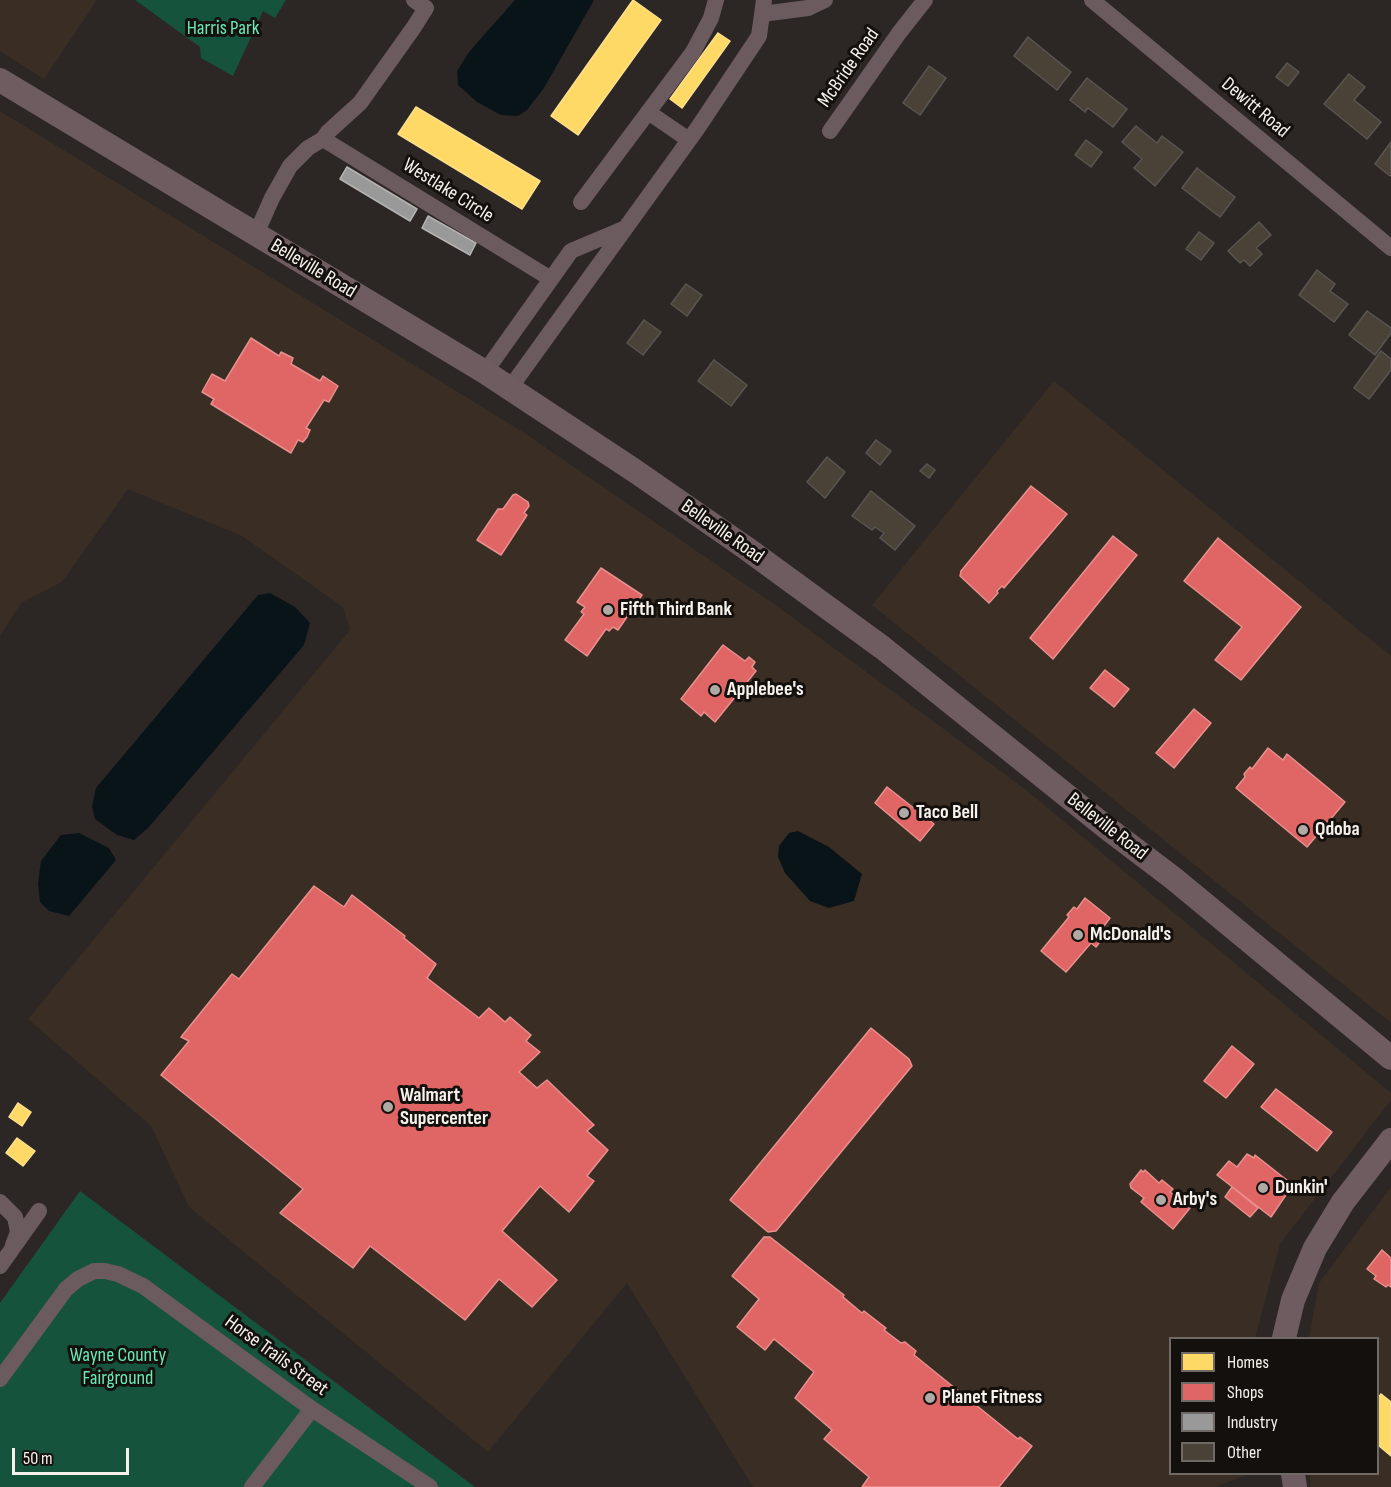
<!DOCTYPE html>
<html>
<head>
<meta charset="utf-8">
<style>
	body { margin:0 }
	#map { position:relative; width:1391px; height:1487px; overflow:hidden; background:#2c2724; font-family:"Sofia Sans Condensed",sans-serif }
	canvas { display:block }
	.legend { position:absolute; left:1169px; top:1337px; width:210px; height:138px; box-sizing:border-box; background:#14100d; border:2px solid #6f6a66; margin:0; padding:8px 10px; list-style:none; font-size:18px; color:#f7f1ec }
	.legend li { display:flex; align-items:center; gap:12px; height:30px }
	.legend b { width:30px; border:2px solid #6f6a66 }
	.scale { position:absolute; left:12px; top:1448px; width:117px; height:27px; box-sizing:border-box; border:3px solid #f7f1ec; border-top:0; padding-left:8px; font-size:18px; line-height:21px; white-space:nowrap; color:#f7f1ec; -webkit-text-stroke:4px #14100d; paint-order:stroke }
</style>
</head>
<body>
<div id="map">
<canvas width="1391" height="1487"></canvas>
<ul class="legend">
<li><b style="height:16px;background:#ffd966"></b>Homes</li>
<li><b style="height:16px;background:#e06666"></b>Shops</li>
<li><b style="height:16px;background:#999"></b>Industry</li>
<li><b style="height:16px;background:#4a4236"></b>Other</li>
</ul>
<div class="scale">50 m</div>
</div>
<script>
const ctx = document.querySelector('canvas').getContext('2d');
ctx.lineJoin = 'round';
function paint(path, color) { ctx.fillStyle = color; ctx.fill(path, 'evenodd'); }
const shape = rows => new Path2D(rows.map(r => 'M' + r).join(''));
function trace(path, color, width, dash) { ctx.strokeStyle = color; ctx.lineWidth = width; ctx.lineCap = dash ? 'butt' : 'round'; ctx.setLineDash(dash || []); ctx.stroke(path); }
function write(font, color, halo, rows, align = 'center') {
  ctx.font = font + ' "Sofia Sans Condensed",sans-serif'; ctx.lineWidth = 6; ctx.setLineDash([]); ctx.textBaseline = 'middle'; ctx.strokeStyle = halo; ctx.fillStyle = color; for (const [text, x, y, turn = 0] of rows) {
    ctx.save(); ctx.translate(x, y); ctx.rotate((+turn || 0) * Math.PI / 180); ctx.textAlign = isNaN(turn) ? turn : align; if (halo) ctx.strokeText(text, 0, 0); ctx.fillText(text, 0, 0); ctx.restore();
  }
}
const built = shape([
	[0,0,97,0,44,79,0,51],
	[0,111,523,432,777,606,1025,789,1391,1093,1391,1100,1280,1244,1255,1338,1170,1338,1170,1474,1249,1474,1215,1487,753,1487,627,1283,488,1452,189,1207,151,1126,28,1019,350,630,343,607,242,536,128,489,62,582,21,603,0,636],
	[1054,381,1391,656,1391,1023,872,605],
	[1391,1187,1391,1487,1311,1487,1309,1474,1378,1474,1378,1338,1309,1338,1319,1283]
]);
const green = shape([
	[135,0,286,0,275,18,263,11,233,76,201,58,200,47],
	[80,1191,475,1487,0,1487,0,1303]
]);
const water = shape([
	[515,0,594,0,544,88,527,110,518,116,501,115,477,102,458,85,457,71,469,52],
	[270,593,295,607,310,623,304,645,149,827,134,840,117,835,95,819,92,807,96,788,258,595],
	[798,831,829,847,862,874,854,901,829,908,810,901,785,873,778,857,779,846,789,833],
	[79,833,109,848,116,860,69,916,49,911,40,902,38,883,41,861,61,835]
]);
const homes = shape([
	[633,0,661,20,578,135,551,116,633,0],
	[718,33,730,41,682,108,670,99,718,33],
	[416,107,540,181,522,209,398,134,416,107],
	[18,1103,31,1112,22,1126,9,1117,18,1103],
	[17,1138,35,1151,23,1166,6,1153,17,1138],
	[1381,1394,1391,1402,1391,1456,1378,1445,1378,1398,1381,1394]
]);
const shops = shape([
	[251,338,279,356,281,352,293,358,291,364,320,381,323,376,338,386,329,402,324,400,306,428,310,430,307,437,303,442,298,440,291,453,211,404,214,399,202,392,212,374,225,381,251,338],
	[1031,486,1067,514,1004,588,1002,586,997,591,998,593,989,603,960,576,961,571,1031,486],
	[516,494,528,502,529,506,524,513,527,515,501,555,477,540,498,509,503,509,513,495,516,494],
	[1113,536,1137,555,1053,659,1030,638,1113,536],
	[1218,538,1301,607,1241,680,1215,660,1242,627,1184,581,1218,538],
	[601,568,642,595,618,630,613,627,609,631,606,629,587,656,565,640,584,614,581,612,585,607,577,602,601,568],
	[723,645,745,661,749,657,755,662,752,667,756,671,715,722,704,712,701,716,681,699,723,645],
	[1105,670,1129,689,1114,707,1090,688,1105,670],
	[1194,709,1211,723,1174,768,1156,753,1194,709],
	[1268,748,1283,760,1287,754,1345,802,1307,847,1236,788,1245,777,1244,774,1250,767,1252,769,1268,748],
	[887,787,934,824,920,841,875,803,887,787],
	[314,886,344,907,352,895,405,936,404,938,436,964,427,978,479,1018,489,1008,505,1022,510,1017,531,1035,526,1041,540,1052,519,1072,537,1088,547,1080,594,1125,587,1131,608,1150,587,1176,594,1181,569,1212,540,1186,502,1231,557,1280,532,1307,499,1279,465,1320,370,1246,353,1268,280,1213,303,1189,161,1075,189,1041,181,1037,232,974,239,979,314,886],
	[1085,898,1110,918,1101,930,1104,932,1099,938,1102,939,1096,947,1091,943,1066,972,1041,951,1069,917,1067,915,1074,907,1077,909,1085,898],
	[871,1028,909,1059,912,1066,776,1231,768,1232,730,1200,871,1028],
	[1232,1046,1254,1064,1226,1098,1204,1081,1232,1046],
	[1276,1089,1332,1132,1317,1151,1261,1107,1276,1089],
	[1247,1154,1254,1158,1255,1155,1288,1181,1285,1185,1290,1189,1271,1217,1217,1175,1229,1161,1237,1167,1247,1154],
	[1141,1170,1143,1172,1145,1170,1159,1183,1162,1180,1173,1189,1170,1192,1190,1208,1173,1229,1141,1202,1144,1198,1131,1188,1130,1184,1141,1170],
	[1232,1187,1258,1208,1250,1217,1225,1197,1232,1187],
	[764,1237,770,1237,844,1295,843,1297,862,1313,864,1311,886,1328,884,1330,901,1343,905,1342,916,1351,914,1355,1018,1439,1020,1437,1032,1446,999,1487,862,1487,869,1477,824,1439,832,1430,795,1398,814,1372,774,1339,765,1350,737,1327,759,1299,732,1276,764,1237],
	[1382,1250,1391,1258,1391,1287,1388,1285,1386,1287,1374,1279,1376,1276,1367,1269,1382,1250]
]);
const industry = shape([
	[347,167,417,209,410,221,340,179,347,167],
	[428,216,476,243,470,255,422,228,428,216]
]);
const building = shape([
	[1028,37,1071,72,1057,90,1014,56,1028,37],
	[1287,63,1299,72,1288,86,1276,77,1287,63],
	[929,66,946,78,920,115,903,103,929,66],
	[1349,74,1365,87,1354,100,1381,122,1367,139,1324,104,1349,74],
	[1087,78,1127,109,1113,127,1088,108,1085,112,1070,100,1087,78],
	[1136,126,1157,143,1162,136,1183,152,1155,186,1134,168,1142,159,1122,142,1136,126],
	[1086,140,1102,152,1091,167,1075,155,1086,140],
	[1391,142,1391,175,1390,176,1375,164,1391,142],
	[1197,168,1235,197,1220,217,1182,188,1197,168],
	[1259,222,1271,235,1256,248,1262,254,1250,266,1244,260,1240,263,1228,251,1259,222],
	[1199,232,1214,243,1201,260,1186,249,1199,232],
	[1317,270,1335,284,1330,291,1348,304,1334,322,1299,295,1317,270],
	[686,284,702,295,687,316,671,304,686,284],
	[1367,311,1391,328,1391,333,1375,355,1349,335,1367,311],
	[644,320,661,332,643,355,627,343,644,320],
	[1381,351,1391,359,1391,370,1369,399,1354,388,1381,351],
	[714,360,747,385,731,406,698,381,714,360],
	[876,440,891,451,880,465,866,453,876,440],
	[827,457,845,472,825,498,807,482,827,457],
	[927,464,935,470,929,478,920,471,927,464],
	[871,491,915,526,895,550,880,538,884,533,875,527,872,530,852,516,871,491]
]);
const street = shape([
	[1092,0,1391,248],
	[762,14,808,8,825,0],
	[648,112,689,140],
	[830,131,899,33,925,0],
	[323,139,551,279],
	[581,202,693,52,711,18,716,0],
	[256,234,272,198,290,166,308,148,323,139,328,132,360,103,414,27,426,8,414,0],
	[485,372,571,251,623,229],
	[510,388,697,129,759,36,764,0],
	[0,1202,15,1217,18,1232,13,1245],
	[0,1266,39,1211],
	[0,1379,66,1289,78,1279,94,1271,105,1271,118,1274,143,1286,312,1409,430,1487],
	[252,1487,312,1409]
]);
const secondary = shape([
	[0,80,485,372,635,471,746,548,883,648,1107,828,1173,878,1391,1058],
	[1284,1338,1293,1300,1315,1248,1343,1202,1391,1140],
	[1293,1474,1295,1487]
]);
const markers = [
	[608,610,6,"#b0aaa6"],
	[715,690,6,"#b0aaa6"],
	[904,813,6,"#b0aaa6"],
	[1303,830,6,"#b0aaa6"],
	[1078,935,6,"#b0aaa6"],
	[388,1107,6,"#b0aaa6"],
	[1263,1188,6,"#b0aaa6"],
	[1161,1200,6,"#b0aaa6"],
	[930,1398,6,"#b0aaa6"]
];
const parkNames = [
	["Harris Park",223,29],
	["Wayne County",118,1356],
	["Fairground",118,1379]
];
const streetNames = [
	["McBride Road",849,68,-55],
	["Dewitt Road",1255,108,40],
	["Westlake Circle",448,191,32],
	["Belleville Road",313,269,31],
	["Belleville Road",722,532,35],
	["Belleville Road",1107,827,38],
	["Horse Trails Street",276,1356,36]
];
const poiNames = [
	["Fifth Third Bank",620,610],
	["Applebee's",727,690],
	["Taco Bell",916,813],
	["Qdoba",1315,830],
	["McDonald's",1090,935],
	["Walmart",400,1096],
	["Supercenter",400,1119],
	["Dunkin'",1275,1188],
	["Arby's",1173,1200],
	["Planet Fitness",942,1398]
];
paint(built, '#3a2d23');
paint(green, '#16533c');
paint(water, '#091418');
paint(homes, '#ffd966');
trace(homes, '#fde08e', 1.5);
paint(shops, '#e06666');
trace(shops, '#e7908e', 1.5);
paint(industry, '#999');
trace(industry, '#b5b3b2', 1.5);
paint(building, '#4a4236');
trace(building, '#595552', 1.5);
trace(street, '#6b5a5e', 16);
trace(secondary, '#6e5c60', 24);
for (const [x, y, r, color] of markers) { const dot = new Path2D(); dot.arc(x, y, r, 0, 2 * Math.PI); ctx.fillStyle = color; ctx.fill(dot); trace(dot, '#14100d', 2); }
write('20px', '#69ebb6', '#14100d', parkNames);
write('20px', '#f7f1ec', '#14100d', streetNames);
write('bold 20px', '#f7f1ec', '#14100d', poiNames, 'left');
</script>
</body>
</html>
